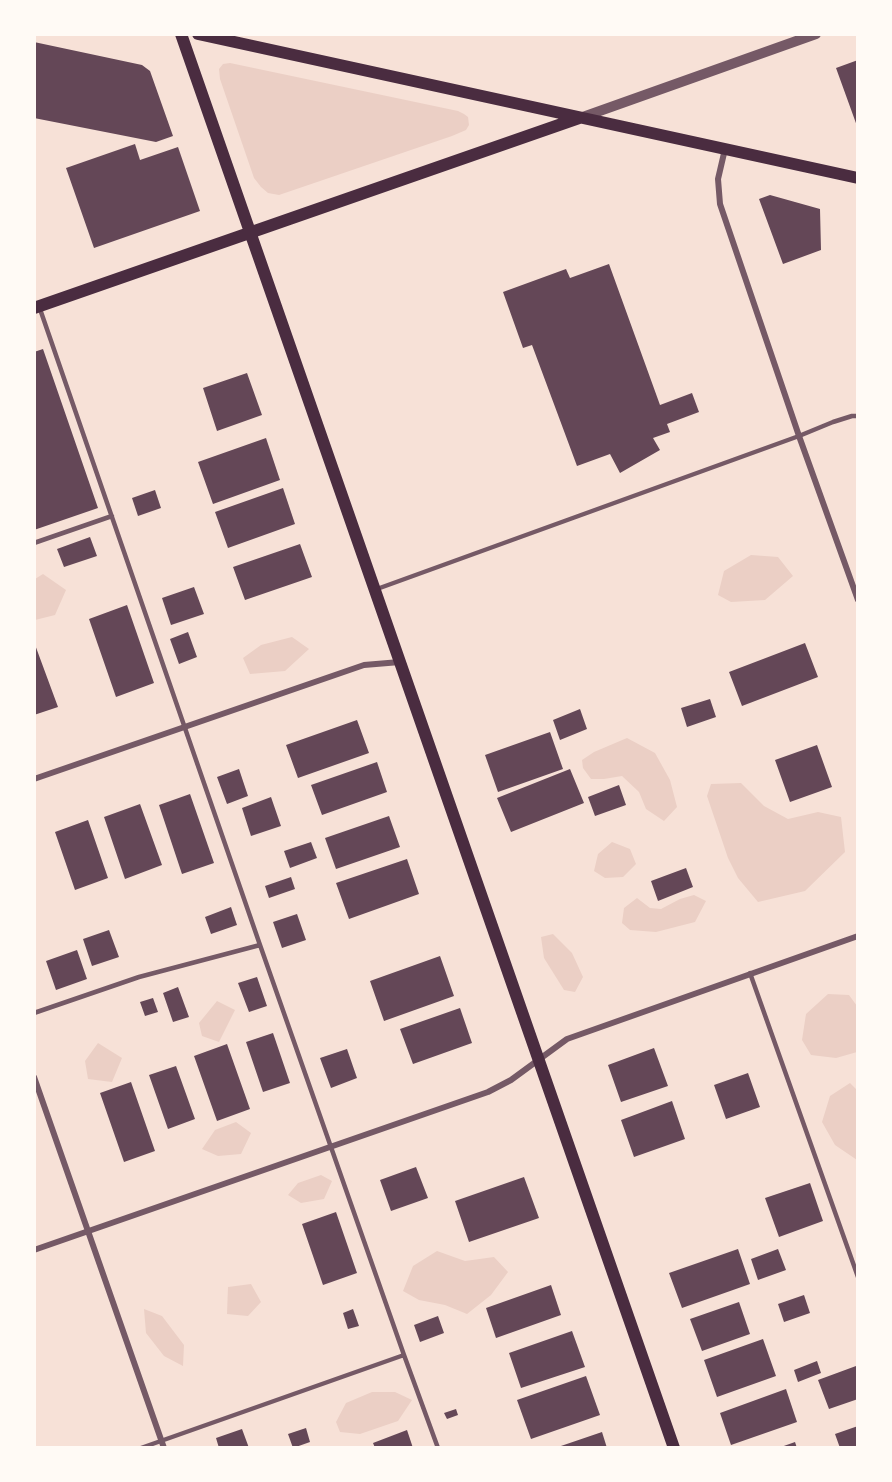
<!DOCTYPE html>
<html>
<head>
<meta charset="utf-8">
<style>
	body { margin:0 }
	#map { position:relative; width:892px; height:1482px; overflow:hidden; background:#f7e1d7; font-family:Bitter,serif }
	canvas { display:block }
	.frame { position:absolute; inset:0; border:36px solid #fffaf5; pointer-events:none }
</style>
</head>
<body>
<div id="map">
<canvas width="892" height="1482"></canvas>
<div class="frame"></div>
</div>
<script>
const ctx = document.querySelector('canvas').getContext('2d');
ctx.lineJoin = 'round';
function paint(path, color) { ctx.fillStyle = color; ctx.fill(path, 'evenodd'); }
const shape = rows => new Path2D(rows.map(r => 'M' + r).join(''));
function trace(path, color, width, dash) { ctx.strokeStyle = color; ctx.lineWidth = width; ctx.lineCap = dash ? 'butt' : 'round'; ctx.setLineDash(dash || []); ctx.stroke(path); }
const green = shape([
	[230,63,458,111,464,114,468,117,469,125,466,130,452,136,279,195,268,193,261,187,254,178,220,79,219,69,223,64],
	[751,555,778,557,793,576,765,600,731,602,718,595,724,571],
	[43,574,66,590,55,615,35,620,35,579],
	[292,637,309,649,285,671,250,674,243,658,261,645],
	[627,738,655,753,670,780,677,807,664,821,646,809,639,792,622,776,604,779,591,779,583,768,582,760,594,752],
	[741,783,764,806,788,819,818,812,841,817,845,852,805,891,758,902,738,878,728,858,707,796,711,784],
	[612,842,630,849,636,864,623,877,605,878,594,871,598,854],
	[694,895,706,901,695,922,656,932,630,930,622,923,624,908,637,898,650,908,661,909,680,899],
	[553,934,572,953,583,977,575,992,564,990,544,958,541,937],
	[828,994,849,995,857,1006,857,1052,836,1058,811,1055,802,1040,806,1014],
	[217,1001,235,1010,219,1042,202,1036,199,1023],
	[98,1043,122,1058,112,1082,88,1079,85,1061],
	[850,1083,857,1090,857,1160,835,1145,822,1122,830,1096],
	[236,1122,251,1133,241,1154,218,1156,202,1149,215,1130],
	[321,1175,332,1181,324,1199,301,1203,288,1195,298,1183],
	[437,1251,465,1261,494,1257,508,1272,491,1295,467,1314,445,1305,419,1300,403,1291,413,1266],
	[251,1284,261,1302,248,1316,227,1314,228,1287],
	[144,1309,162,1316,184,1345,183,1366,164,1356,146,1333],
	[372,1392,395,1392,412,1400,398,1421,360,1434,340,1432,336,1422,346,1403]
]);
const building = shape([
	[34,42,142,65,150,71,173,136,156,142,34,118],
	[858,60,858,126,857,126,836,68],
	[135,144,140,160,178,147,200,211,94,248,66,168],
	[770,195,820,209,821,250,783,264,759,199],
	[609,264,660,405,692,393,699,412,667,424,670,432,653,438,660,450,620,473,610,454,577,466,532,345,523,348,503,292,566,269,570,278],
	[43,349,98,508,34,530,34,352],
	[247,373,262,415,217,431,203,388],
	[266,438,280,480,213,504,198,462],
	[283,488,295,524,228,548,215,512],
	[155,490,161,508,138,516,132,498],
	[90,537,97,556,64,567,57,549],
	[300,544,312,577,245,600,233,567],
	[194,587,204,614,171,625,162,598],
	[127,605,154,683,116,697,89,619],
	[188,632,197,657,179,664,170,639],
	[34,642,58,707,34,715],
	[805,643,818,677,742,706,729,672],
	[710,699,716,717,687,727,681,708],
	[580,709,587,729,560,740,553,720],
	[357,720,369,753,298,778,286,745],
	[550,732,563,769,498,792,485,755],
	[817,745,832,787,790,802,775,760],
	[377,762,387,792,322,815,311,785],
	[239,769,248,796,227,804,217,777],
	[570,769,584,803,511,832,497,798],
	[619,785,626,805,595,816,588,797],
	[190,794,214,863,182,874,159,805],
	[271,797,281,826,251,836,242,808],
	[140,804,162,865,125,879,104,817],
	[389,816,400,847,336,869,325,838],
	[88,820,108,878,75,890,55,832],
	[311,842,317,858,290,868,284,851],
	[407,859,419,894,349,919,336,883],
	[686,868,693,887,658,901,651,881],
	[291,877,295,889,269,898,265,886],
	[231,907,237,925,211,934,205,917],
	[297,914,306,940,282,948,273,922],
	[109,930,119,957,92,966,83,939],
	[77,950,87,979,56,990,46,961],
	[440,956,454,996,384,1021,370,981],
	[257,977,267,1006,249,1012,238,983],
	[178,987,189,1017,173,1022,163,993],
	[153,998,158,1012,145,1016,140,1002],
	[460,1008,472,1043,413,1064,400,1029],
	[273,1033,290,1083,263,1092,246,1042],
	[227,1044,250,1109,217,1121,194,1056],
	[654,1048,668,1086,621,1102,608,1065],
	[347,1049,357,1078,331,1088,320,1058],
	[176,1066,195,1119,168,1129,149,1075],
	[748,1073,760,1107,726,1119,714,1085],
	[131,1082,155,1151,124,1162,100,1093],
	[672,1101,685,1139,634,1157,621,1120],
	[416,1167,428,1198,391,1211,380,1180],
	[524,1177,539,1218,469,1242,455,1201],
	[810,1183,823,1221,779,1237,765,1198],
	[336,1212,357,1273,323,1285,302,1224],
	[738,1249,750,1284,682,1308,669,1273],
	[778,1249,786,1270,758,1280,751,1259],
	[551,1285,561,1315,496,1338,486,1308],
	[804,1295,810,1313,784,1322,778,1304],
	[739,1302,750,1334,702,1351,690,1319],
	[353,1309,359,1326,348,1329,343,1313],
	[438,1316,444,1333,420,1342,414,1325],
	[572,1331,585,1367,521,1388,509,1353],
	[763,1339,776,1376,717,1397,704,1360],
	[817,1361,821,1373,798,1382,794,1370],
	[856,1366,858,1371,858,1399,829,1409,818,1380],
	[586,1376,600,1415,531,1439,517,1400],
	[786,1389,797,1422,731,1445,720,1413],
	[456,1409,458,1415,447,1419,444,1413],
	[858,1426,858,1448,840,1448,835,1434],
	[306,1428,310,1442,293,1448,288,1434],
	[242,1429,249,1448,219,1448,216,1438],
	[407,1430,413,1448,375,1448,373,1443],
	[602,1432,607,1448,558,1448,558,1447],
	[795,1442,797,1448,781,1448,781,1447]
]);
const service = shape([
	[40,309,260,945,404,1355,438,1448],
	[34,543,112,516],
	[377,589,799,436,833,422,852,416,858,416],
	[750,973,858,1277],
	[34,1013,139,977,260,945],
	[141,1448,404,1355]
]);
const minor = shape([
	[725,149,718,179,720,204,799,436,858,600],
	[34,779,364,665,400,662],
	[34,1077,164,1448],
	[34,1250,488,1092,511,1080,567,1039,858,936]
]);
const tertiary = shape([
	[580,118,816,34]
]);
const secondary = shape([
	[181,34,674,1448],
	[198,34,858,178],
	[34,308,579,118]
]);
paint(green, '#ebcfc5');
paint(building, '#644757');
trace(service, '#755966', 4.5);
trace(minor, '#755966', 6);
trace(tertiary, '#755966', 10);
trace(secondary, '#4a2c40', 12);
</script>
</body>
</html>
